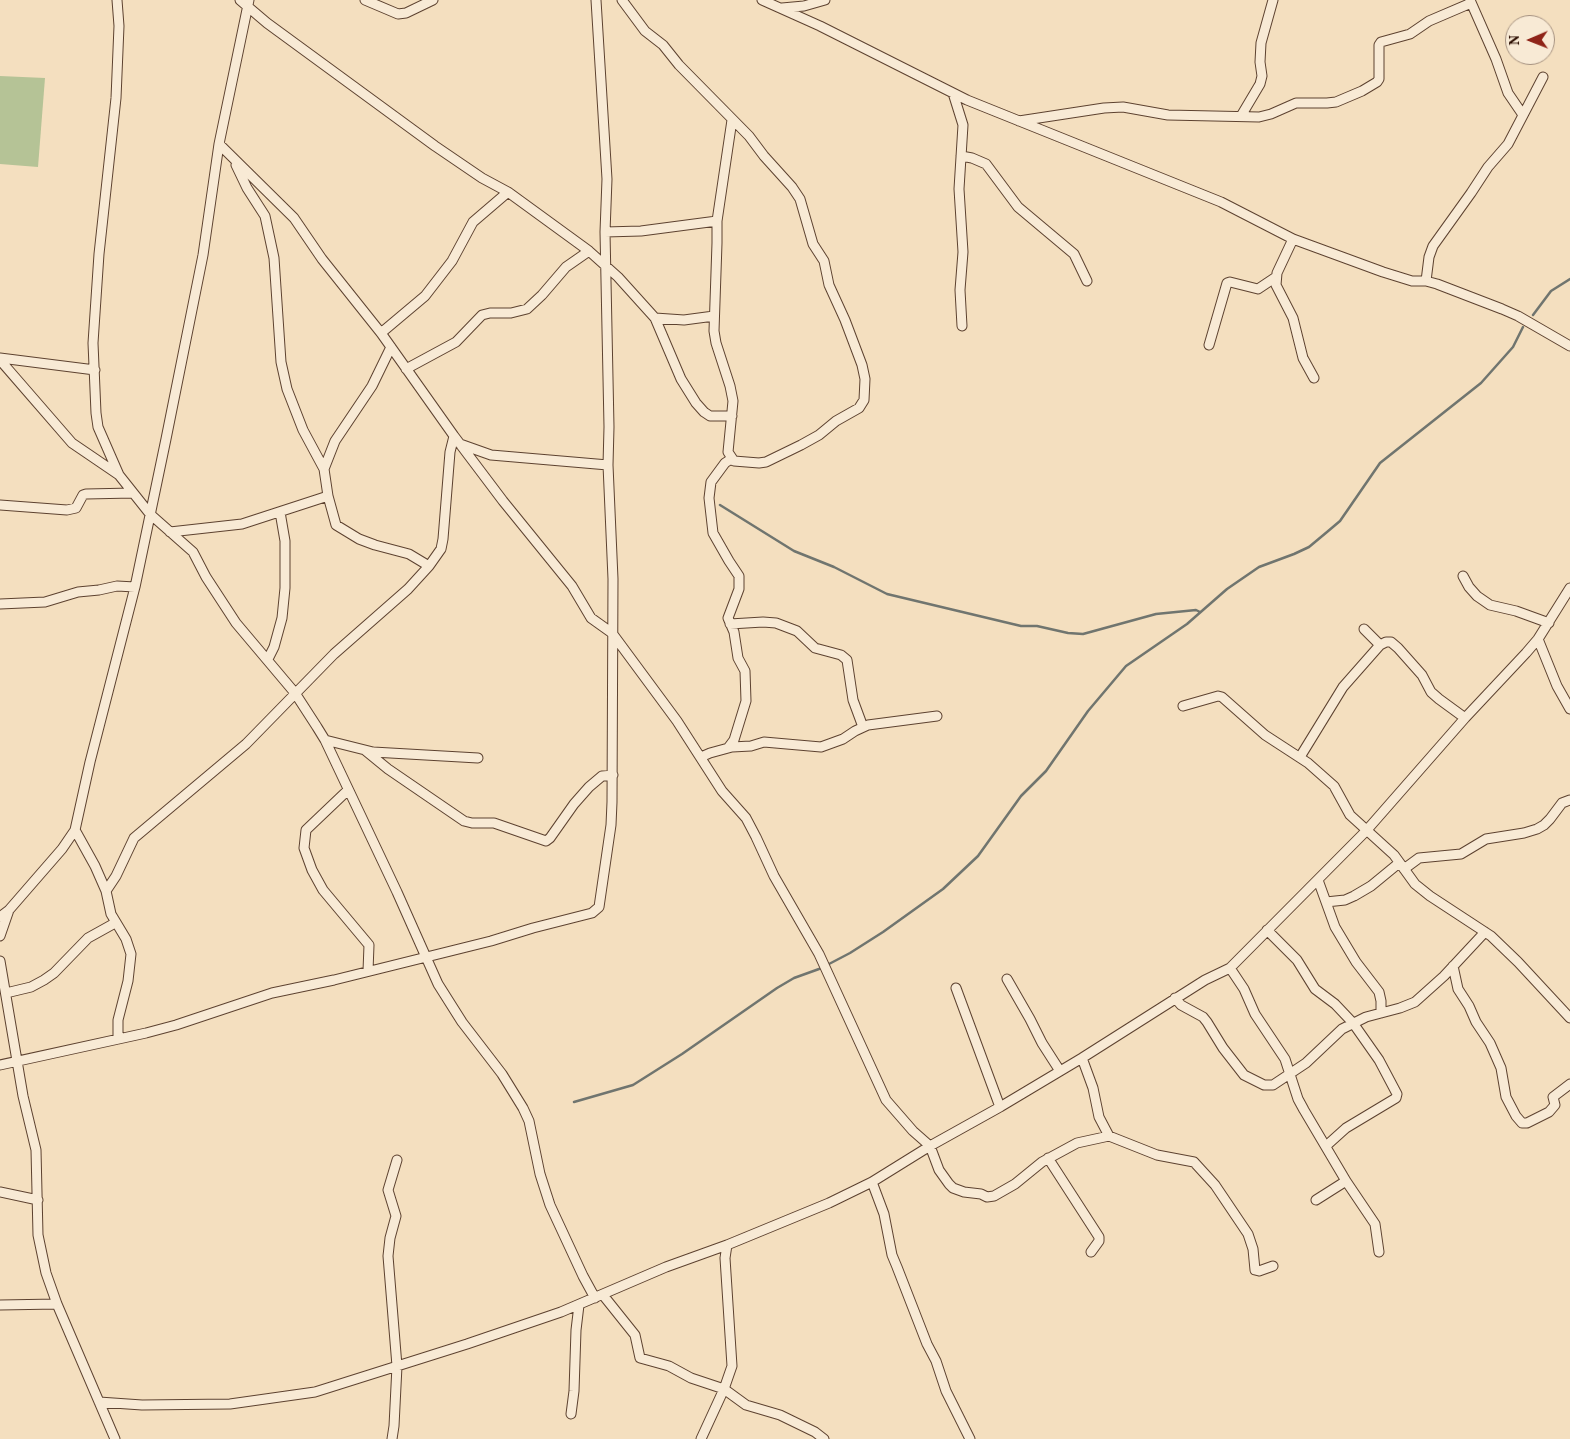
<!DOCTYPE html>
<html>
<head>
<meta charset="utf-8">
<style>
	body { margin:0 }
	#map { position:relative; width:1570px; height:1439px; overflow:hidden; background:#f4dfbf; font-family:Vollkorn,serif }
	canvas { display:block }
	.north { position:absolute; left:1505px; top:15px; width:50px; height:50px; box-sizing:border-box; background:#f8ead5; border:1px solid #a69280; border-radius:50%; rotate:269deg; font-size:14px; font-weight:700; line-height:20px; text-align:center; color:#2b0d00 }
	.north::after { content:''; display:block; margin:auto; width:18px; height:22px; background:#8f2418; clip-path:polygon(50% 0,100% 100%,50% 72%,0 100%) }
</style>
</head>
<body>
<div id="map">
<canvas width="1570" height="1439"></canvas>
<div class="north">N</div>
</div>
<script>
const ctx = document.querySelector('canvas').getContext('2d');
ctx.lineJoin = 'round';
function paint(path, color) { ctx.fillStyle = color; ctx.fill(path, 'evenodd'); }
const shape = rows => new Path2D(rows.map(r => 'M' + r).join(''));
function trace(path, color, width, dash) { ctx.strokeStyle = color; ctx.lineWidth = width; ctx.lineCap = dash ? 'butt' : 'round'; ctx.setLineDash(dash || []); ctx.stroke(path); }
const green = shape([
	[0,76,45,78,38,167,0,164]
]);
const stream = shape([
	[1533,315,1551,291,1570,279],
	[720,505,794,551,834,567,887,594,1021,626,1037,626,1068,633,1083,634,1156,614,1196,610,1200,612],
	[829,964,850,953,883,932,943,889,978,856,1021,796,1046,771,1088,711,1126,666,1187,624,1227,589,1259,567,1294,554,1309,547,1327,532,1340,521,1380,463,1481,383,1513,347,1523,327],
	[574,1102,633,1085,682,1054,777,988,794,978,819,969]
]);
const minor = shape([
	[117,0,119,26,116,98,99,254,93,343,96,413,98,427,119,475],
	[240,0,267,23,435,146,482,178,508,192,589,251,618,277,655,318,681,379,696,403,704,412,710,416,732,416],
	[365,0,398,14,406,13,433,0],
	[622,0,645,31,663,45,679,65,749,136,764,156,792,187,800,199,813,244,824,261,829,285,845,320,862,365,865,379,864,400,859,408,836,421,819,435,801,445,766,462,759,463,734,461,728,452,733,401,730,386,716,343,714,331,717,243,717,221,732,120],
	[762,0,820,26,967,100,1221,202,1293,239,1383,272,1412,281,1426,281,1437,284,1502,309,1518,316,1570,346],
	[1470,0,1496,59,1508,93,1523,115],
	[782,8,804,6,825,0],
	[953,93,963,125,959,189,963,252,960,290,962,326],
	[1241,116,1260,84,1262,76,1260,62,1261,43,1273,0],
	[1019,121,1104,108,1123,107,1168,115,1259,117,1271,114,1296,103,1327,103,1336,102,1362,91,1377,82,1379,79,1379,45,1381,42,1410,34,1429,21,1471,3],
	[219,144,294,218,322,259,381,333,454,436,503,501,572,586,591,618,612,633,677,721,722,791,746,818,756,837,774,876,819,954,886,1100,913,1131,930,1146,939,1170,949,1184,953,1188,964,1192,981,1194,987,1197,994,1196,1015,1184,1042,1162,1077,1143,1109,1136,1157,1155,1194,1162,1215,1185,1248,1234,1253,1249,1255,1270,1259,1271,1273,1266],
	[961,156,972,158,986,164,1018,207,1074,254,1087,281],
	[236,165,247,188,265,216,274,258,281,362,287,389,303,430,324,469,328,496,336,525,359,539,375,545,409,554,429,566],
	[605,232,641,231,717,221],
	[1293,239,1277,273,1276,285,1293,318,1303,358,1314,378],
	[1426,281,1429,257,1433,246,1471,193,1488,167,1508,144,1543,77],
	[655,318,684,320,714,316],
	[381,333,425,296,452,261,473,222,508,192],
	[1209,345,1227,283,1230,282,1258,289,1276,277],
	[0,358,95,370],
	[0,360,72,443,119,475,150,514,193,552,206,577,236,623,295,693,317,727,325,740,397,892,438,984,462,1022,502,1074,523,1108,529,1121,540,1174,550,1205,583,1276,595,1298],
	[406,369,456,342,482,315,490,313,511,313,527,309,542,295,566,267,589,251],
	[460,444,491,455,608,465],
	[324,469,335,441,372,386,391,347],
	[0,505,67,510,76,508,83,495,86,494,133,493],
	[170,532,242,524,328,496],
	[1463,576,1469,587,1477,596,1490,605,1516,611,1549,623],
	[0,604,45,602,78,592,99,590,117,586,135,587],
	[730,624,763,622,776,623,797,631,815,648,841,655,847,660,853,700,863,727],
	[1364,629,1380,645],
	[1538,639,1557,686,1570,709],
	[268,659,274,647,282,618,285,588,285,541,280,512],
	[1183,706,1218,696,1222,697,1265,735,1308,763,1334,786,1350,815,1394,855,1415,884,1430,896,1491,936,1518,962,1570,1018],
	[325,740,373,752,478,758],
	[728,748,734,740,746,701,745,671,738,658,734,632,728,618,739,589,739,576,729,561,713,533,709,498,711,482,725,463,731,459],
	[366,751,388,769,464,821,472,823,494,823,546,841,550,838,574,804,589,787,602,776,613,775],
	[701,757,710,753,732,747,751,746,764,742,821,747,843,739,855,731,868,725,937,716],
	[1300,757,1343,687,1380,645,1386,642,1391,642,1398,648,1422,675,1431,692,1439,699,1465,718],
	[348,790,306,830,304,848,312,870,323,890,369,945,368,971],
	[75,830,95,866,106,891,111,914,126,939,131,954,128,981,118,1020,118,1039],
	[1404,869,1419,858,1461,854,1486,839,1524,833,1537,829,1544,825,1550,819,1562,803,1570,800],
	[1318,880,1335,927,1356,962,1379,992,1381,1001,1381,1013],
	[106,891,116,876,134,838,246,744,334,654,408,589,429,566,441,549,443,539,450,452,454,436],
	[1326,902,1345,900,1354,896,1371,886,1399,863],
	[0,917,9,910,62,849,75,830,90,762,135,587,166,439,203,255,219,144,249,0],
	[1267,930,1297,960,1315,989,1335,1004,1353,1023,1379,1060,1397,1094,1396,1098,1346,1128,1326,1146],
	[0,936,9,910],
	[0,961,23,1096,36,1150,38,1235,46,1273,57,1304,115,1439],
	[1453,966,1458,989,1469,1006,1476,1022,1490,1043,1501,1068,1506,1097,1516,1116,1522,1123,1527,1123,1549,1112,1555,1105,1553,1097,1570,1084],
	[1230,968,1244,989,1255,1014,1285,1059,1298,1099,1304,1110,1346,1181,1375,1224,1379,1252],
	[1007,979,1030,1019,1042,1043,1060,1071],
	[956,988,1000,1107],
	[6,993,31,987,44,980,54,973,88,938,115,923],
	[1175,998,1181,1005,1203,1017,1207,1022,1223,1048,1244,1075,1264,1085,1273,1085,1306,1063,1342,1029,1366,1017,1400,1008,1415,1002,1444,976,1485,932],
	[1082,1058,1093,1088,1099,1117,1109,1136],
	[0,1065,146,1033,176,1025,272,993,334,980,491,941,533,928,592,913,599,907,611,825,612,802,613,579,608,465,609,427,605,232,607,179,596,0],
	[1048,1158,1099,1237,1099,1241,1091,1252],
	[872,1182,884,1214,892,1255,897,1267,927,1344,936,1361,946,1391,970,1439],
	[0,1192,38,1200],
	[1316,1200,1346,1181],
	[603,1295,635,1335,640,1358,669,1366,691,1378,724,1389,746,1405,780,1415,815,1432,824,1439],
	[0,1305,57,1304],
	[99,1402,142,1405,230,1404,315,1392,467,1344,561,1312,666,1267,727,1245,829,1203,872,1182,930,1146,1000,1107,1082,1058,1205,980,1230,968,1366,831,1465,718,1526,653,1538,639,1570,588],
	[571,1414,574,1391,576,1330,579,1305],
	[392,1439,394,1426,397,1366,388,1256,390,1238,396,1216,388,1190,397,1160],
	[701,1439,724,1389,732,1366,725,1258,727,1245]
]);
paint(green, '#b5c396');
trace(stream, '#70756f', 2.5);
trace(minor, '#5d4230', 11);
trace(minor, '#f8ead5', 9);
</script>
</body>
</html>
